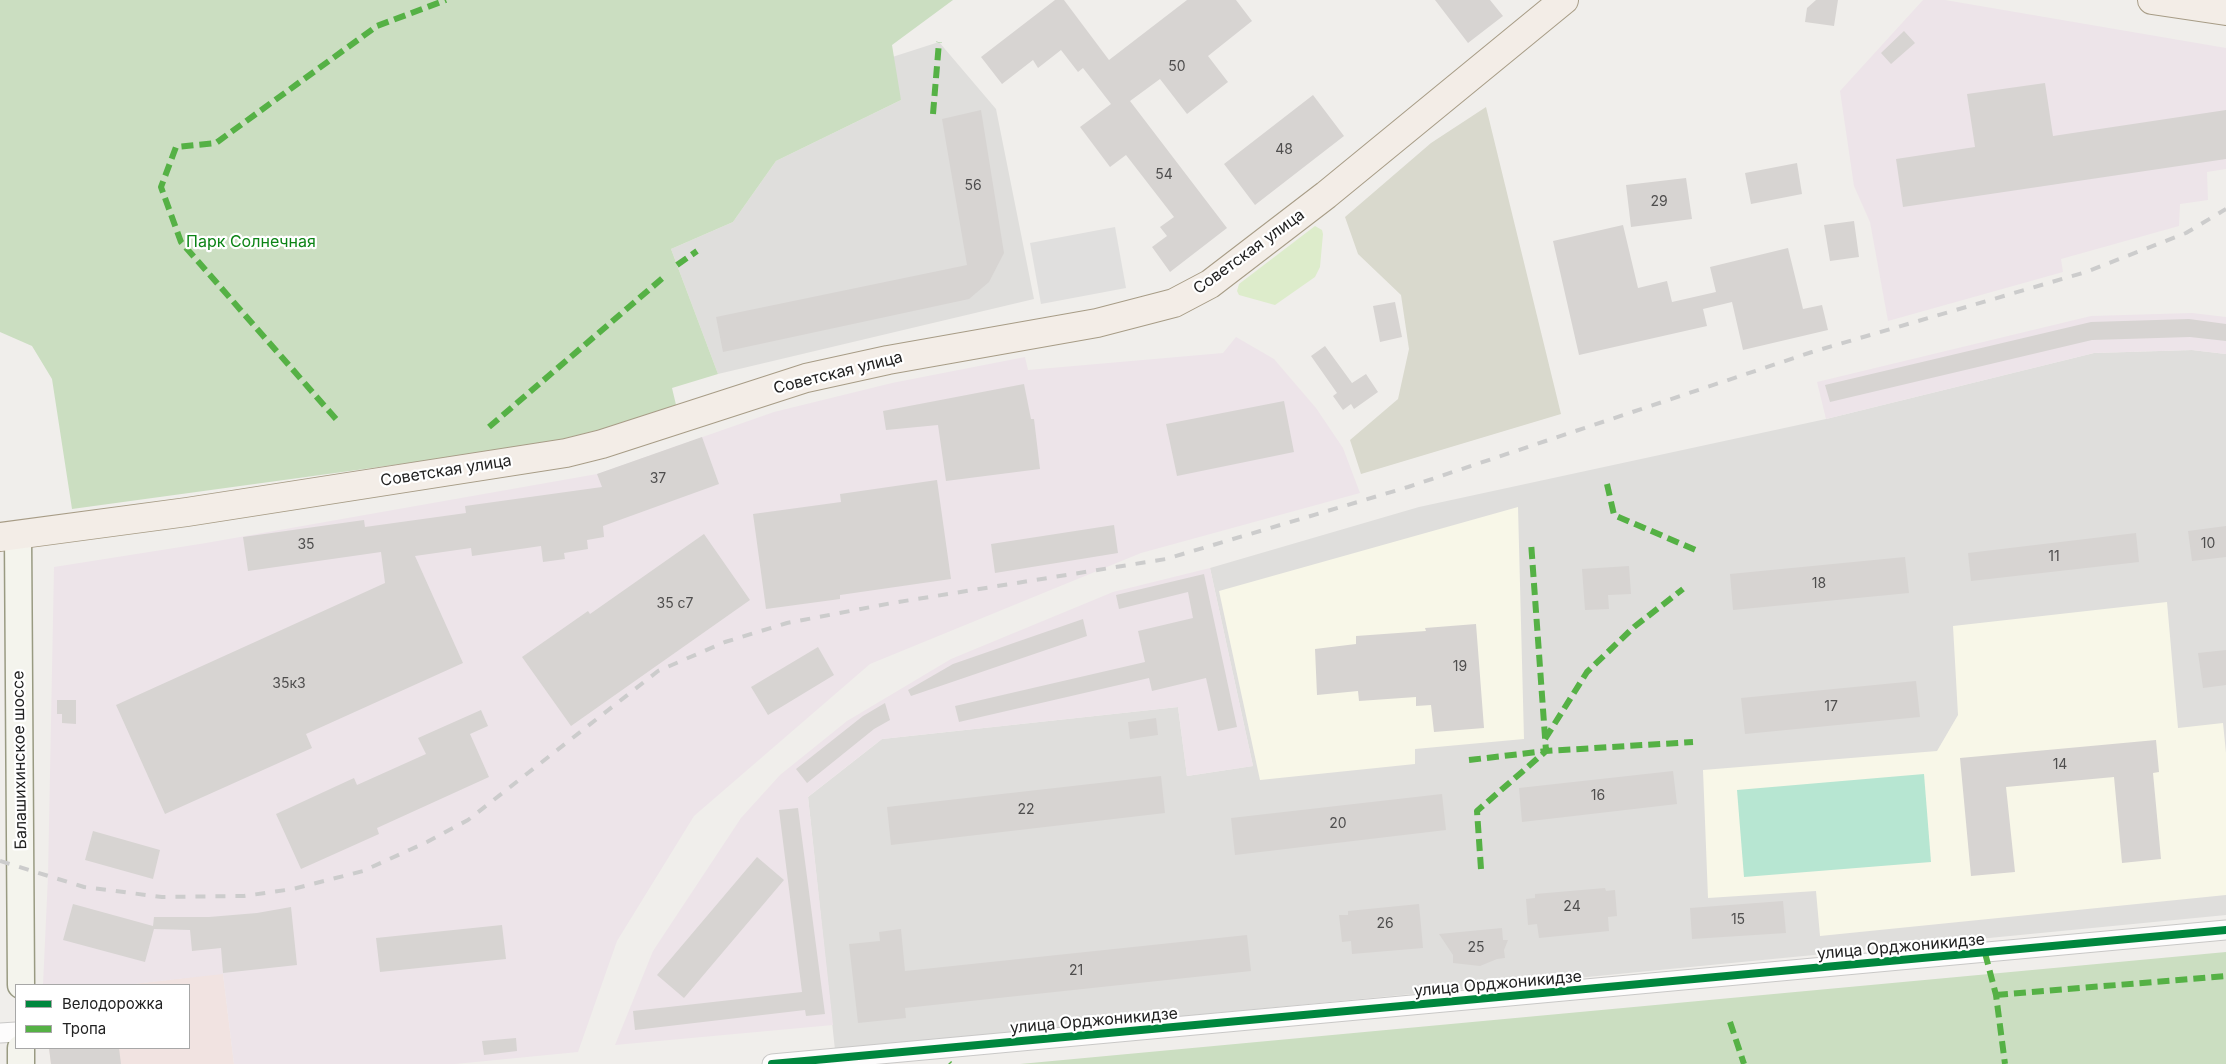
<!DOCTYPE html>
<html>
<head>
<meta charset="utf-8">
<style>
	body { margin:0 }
	#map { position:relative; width:2226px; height:1064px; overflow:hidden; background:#f0eeeb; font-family:Inter,sans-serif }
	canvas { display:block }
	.legend { position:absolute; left:15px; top:984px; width:175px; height:65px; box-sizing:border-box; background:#fff; border:1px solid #a7a7a7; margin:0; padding:6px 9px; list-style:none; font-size:15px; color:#222 }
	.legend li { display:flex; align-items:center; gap:10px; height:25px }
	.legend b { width:25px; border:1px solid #a7a7a7 }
</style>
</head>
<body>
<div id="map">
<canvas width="2226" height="1064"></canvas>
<ul class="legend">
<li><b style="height:6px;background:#00873e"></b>Велодорожка</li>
<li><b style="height:6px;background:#55b145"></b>Тропа</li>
</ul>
</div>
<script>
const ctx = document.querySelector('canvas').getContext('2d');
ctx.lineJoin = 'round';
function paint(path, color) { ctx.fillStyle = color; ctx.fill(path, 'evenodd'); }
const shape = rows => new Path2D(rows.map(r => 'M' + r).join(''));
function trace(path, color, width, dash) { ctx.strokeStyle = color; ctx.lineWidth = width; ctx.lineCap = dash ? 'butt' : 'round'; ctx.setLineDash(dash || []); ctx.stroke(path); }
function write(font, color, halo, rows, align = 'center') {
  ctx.font = font + ' Inter,sans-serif'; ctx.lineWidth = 4.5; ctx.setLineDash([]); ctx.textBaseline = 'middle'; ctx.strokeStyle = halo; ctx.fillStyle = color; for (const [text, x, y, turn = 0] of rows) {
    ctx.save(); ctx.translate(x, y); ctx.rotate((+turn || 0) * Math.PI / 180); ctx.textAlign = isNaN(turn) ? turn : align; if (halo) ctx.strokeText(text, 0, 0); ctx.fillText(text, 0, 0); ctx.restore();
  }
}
const residential = shape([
	[939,42,996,109,1034,299,718,374,671,249,733,222,776,161,901,100,883,60],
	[2192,350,2226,354,2226,915,835,1050,808,797,882,739,1178,707,1187,776,1253,766,1210,568,1419,507,1826,419,2094,353]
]);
const commercial = shape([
	[223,973,234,1064,51,1064,49,1048,189,1048,189,985,125,985]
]);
const industrial = shape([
	[1923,0,1945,0,2226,48,2226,169,2207,172,2208,200,2180,204,2179,226,2061,259,2063,272,1888,321,1870,222,1854,186,1840,91],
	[2192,313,2226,317,2226,354,2192,350,2094,353,1826,419,1817,382,2091,316],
	[1236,337,1274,359,1316,408,1343,448,1360,493,1141,553,870,664,694,816,617,941,578,1052,455,1064,234,1064,223,974,125,985,43,985,48,876,54,567,206,543,597,474,774,412,892,383,1025,357,1028,370,1223,353],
	[1210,568,1253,766,1187,776,1178,707,882,739,808,797,833,1025,615,1045,653,951,741,818,780,775,847,721,951,659,1113,592]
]);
const education = shape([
	[1518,507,1524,739,1415,749,1415,764,1260,780,1219,591],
	[2167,602,2178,728,2223,723,2226,753,2226,895,1820,936,1816,891,1708,898,1703,770,1937,751,1958,715,1953,626]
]);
const construction = shape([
	[1486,107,1561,414,1361,474,1350,440,1398,399,1409,349,1401,295,1358,254,1345,217,1431,143]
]);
const grass = shape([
	[1315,226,1322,230,1323,234,1320,267,1315,277,1275,305,1239,295,1237,291,1239,284]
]);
const forest = shape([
	[0,0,953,0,892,45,901,100,776,161,733,222,671,249,718,374,672,388,677,409,547,444,72,509,52,379,32,346,0,332],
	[2226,952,2226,1064,1020,1064]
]);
const pitch = shape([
	[1924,774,1931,862,1744,877,1737,790]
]);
const parking = shape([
	[1115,227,1126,288,1041,304,1030,243]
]);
const building = shape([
	[1055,0,1064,0,1109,60,1187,0,1236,0,1252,21,1208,56,1228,82,1187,114,1160,79,1130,101,1227,228,1170,272,1152,247,1167,236,1160,227,1174,217,1126,155,1110,167,1080,127,1111,104,1083,68,1078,72,1061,50,1038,68,1033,60,1002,84,981,57],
	[1435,0,1490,0,1503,16,1468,43],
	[1816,0,1838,0,1834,26,1805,22,1807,8],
	[1904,31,1915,43,1891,64,1881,53],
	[2045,83,2053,136,2226,110,2226,159,1903,207,1896,159,1975,147,1967,94],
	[1313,95,1344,136,1255,205,1224,164],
	[981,110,1004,253,989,282,969,299,723,352,716,317,967,265,942,119],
	[1797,163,1802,194,1751,204,1745,173],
	[1686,178,1692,219,1631,227,1626,185],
	[1854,221,1859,257,1830,261,1824,225],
	[1623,225,1638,288,1667,281,1672,302,1716,292,1710,267,1788,248,1803,309,1822,305,1828,330,1743,350,1732,302,1703,309,1707,326,1579,355,1553,241],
	[1395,302,1402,337,1380,342,1373,306],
	[2189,319,2226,324,2226,341,2190,337,2092,340,1830,402,1825,385,2091,322],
	[1325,346,1352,383,1366,374,1378,392,1354,409,1351,404,1343,410,1333,396,1337,393,1311,356],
	[1024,384,1031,419,1034,419,1040,469,946,481,938,425,886,430,883,411],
	[1284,401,1294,452,1177,476,1166,424],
	[702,437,719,484,603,526,604,537,587,540,588,549,564,553,565,559,543,562,541,546,472,556,471,548,415,556,463,663,306,734,312,748,165,814,116,705,385,583,381,552,248,571,243,537,364,520,365,527,466,513,465,506,602,487,597,474],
	[937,480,951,579,840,595,840,599,766,609,753,514,841,502,840,494],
	[1114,525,1118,553,995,573,991,544],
	[2226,526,2226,557,2192,561,2188,531],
	[2136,533,2139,562,1971,581,1968,553],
	[704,534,750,600,571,726,522,657,588,611,590,614],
	[1905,557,1909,593,1733,610,1730,574],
	[1629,566,1631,594,1608,595,1609,609,1585,610,1582,569],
	[1204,574,1237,727,1218,731,1206,678,1152,691,1149,678,959,722,955,706,1145,662,1138,631,1193,618,1188,592,1119,609,1116,595],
	[1083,619,1087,636,911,696,908,690,953,664],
	[1476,624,1484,728,1434,732,1431,705,1416,706,1416,697,1359,701,1358,691,1317,695,1315,649,1356,644,1356,636,1426,631,1425,628],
	[818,647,834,675,768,715,751,687],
	[2226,650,2226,685,2203,688,2198,653],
	[1916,681,1920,717,1745,734,1741,698],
	[57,700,76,700,76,724,62,723,62,714,57,714],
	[885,703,890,720,874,729,807,783,796,769,863,716],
	[481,710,488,726,470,734,489,777,377,828,379,834,301,869,276,814,354,778,357,785,426,754,418,738],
	[1156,718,1158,735,1130,739,1128,722],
	[2156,740,2159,772,2153,773,2161,859,2122,863,2114,777,2006,787,2015,872,1971,876,1960,758],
	[1673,771,1677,804,1522,822,1519,788],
	[1161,776,1165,813,891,845,887,807],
	[1442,794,1446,830,1235,855,1231,818],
	[798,808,825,1014,806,1016,805,1010,635,1030,633,1011,802,992,779,810],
	[93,831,160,850,153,879,85,860],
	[757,857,784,880,684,998,657,975],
	[1605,888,1606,891,1615,890,1617,916,1608,917,1609,931,1539,938,1537,924,1528,925,1526,899,1535,898,1535,894],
	[1783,901,1786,933,1692,939,1690,908],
	[73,904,153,926,154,917,209,917,257,913,291,907,297,965,223,973,221,948,192,951,190,930,154,929,145,962,63,940],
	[1419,904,1423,948,1352,954,1351,941,1342,942,1339,915,1348,915,1348,911],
	[502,925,506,959,380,972,376,938],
	[1502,928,1503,940,1508,940,1504,950,1505,958,1497,959,1480,966,1453,963,1453,955,1439,934],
	[901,929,905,971,1247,935,1251,971,905,1008,906,1018,858,1023,849,944,880,941,879,932],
	[516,1038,517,1051,484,1055,482,1041],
	[49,1048,119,1048,121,1064,51,1064]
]);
const street = shape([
	[0,1033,16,1032],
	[772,1064,2226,930]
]);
const secondary = shape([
	[18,535,21,985],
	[21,1048,21,1064]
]);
const primary = shape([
	[2152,0,2226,11],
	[0,537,187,512,566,453,602,444,806,378,888,360,1097,323,1174,303,1210,284,1326,195,1564,0]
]);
const rail = shape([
	[0,861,84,887,162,897,244,896,293,889,363,871,427,842,468,820,658,671,725,642,787,623,892,603,1166,559,1408,487,1812,352,2086,272,2186,233,2226,209]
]);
const quiet = shape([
	[933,114,939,42],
	[677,265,697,251],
	[336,419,181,242,161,187,176,147,216,143,377,26,446,0],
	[489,427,665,276],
	[1607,484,1614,515,1698,551],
	[1545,739,1587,672,1634,627,1683,589],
	[1469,760,1546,751,1531,542],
	[1481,869,1477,811,1546,751,1693,742],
	[1985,953,1996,995,2005,1064],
	[1996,995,2226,976],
	[1730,1022,1744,1064],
	[949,1063,950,1064]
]);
const cycleway = shape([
	[772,1064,2226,930]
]);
const numberNames = [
	["50",1177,67],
	["48",1284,150],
	["54",1164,175],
	["56",973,186],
	["29",1659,202],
	["37",658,479],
	["10",2208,544],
	["35",306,545],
	["11",2054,557],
	["18",1819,584],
	["35 с7",675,604],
	["19",1460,667],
	["35к3",289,684],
	["17",1831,707],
	["14",2060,765],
	["16",1598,796],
	["22",1026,810],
	["20",1338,824],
	["24",1572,907],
	["15",1738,920],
	["26",1385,924],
	["25",1476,948],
	["21",1076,971]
];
const parkNames = [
	["Парк Солнечная",251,242]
];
const streetNames = [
	["Советская улица",1249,252,-36],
	["Советская улица",838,373,-14],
	["Советская улица",446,471,-9],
	["Балашихинское шоссе",20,760,-91],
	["улица Орджоникидзе",1901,947,-5],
	["улица Орджоникидзе",1498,984,-5],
	["улица Орджоникидзе",1094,1021,-5]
];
paint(residential, '#dfdedc');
paint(commercial, '#f1e3e1');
paint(industrial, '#ede4e9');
paint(education, '#f8f7e8');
paint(construction, '#d9d9cd');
paint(grass, '#ddeccb');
paint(forest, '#cbdec1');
paint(pitch, '#b7e6d2');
paint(parking, '#e0dfde');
paint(building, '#d7d4d2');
trace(street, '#c9c8c7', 21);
trace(secondary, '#999a82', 29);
trace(primary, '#a79c86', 30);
trace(street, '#fdfcfc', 19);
trace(secondary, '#f4f4ed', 26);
trace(primary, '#f3ede7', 28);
trace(rail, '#ccc', 4, [10, 10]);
trace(quiet, '#55b145', 6, [12, 6]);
trace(cycleway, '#00873e', 8);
write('14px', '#4f4e4e', null, numberNames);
write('16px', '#0c8416', '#fff', parkNames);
write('16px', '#222', '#fff', streetNames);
</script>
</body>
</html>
